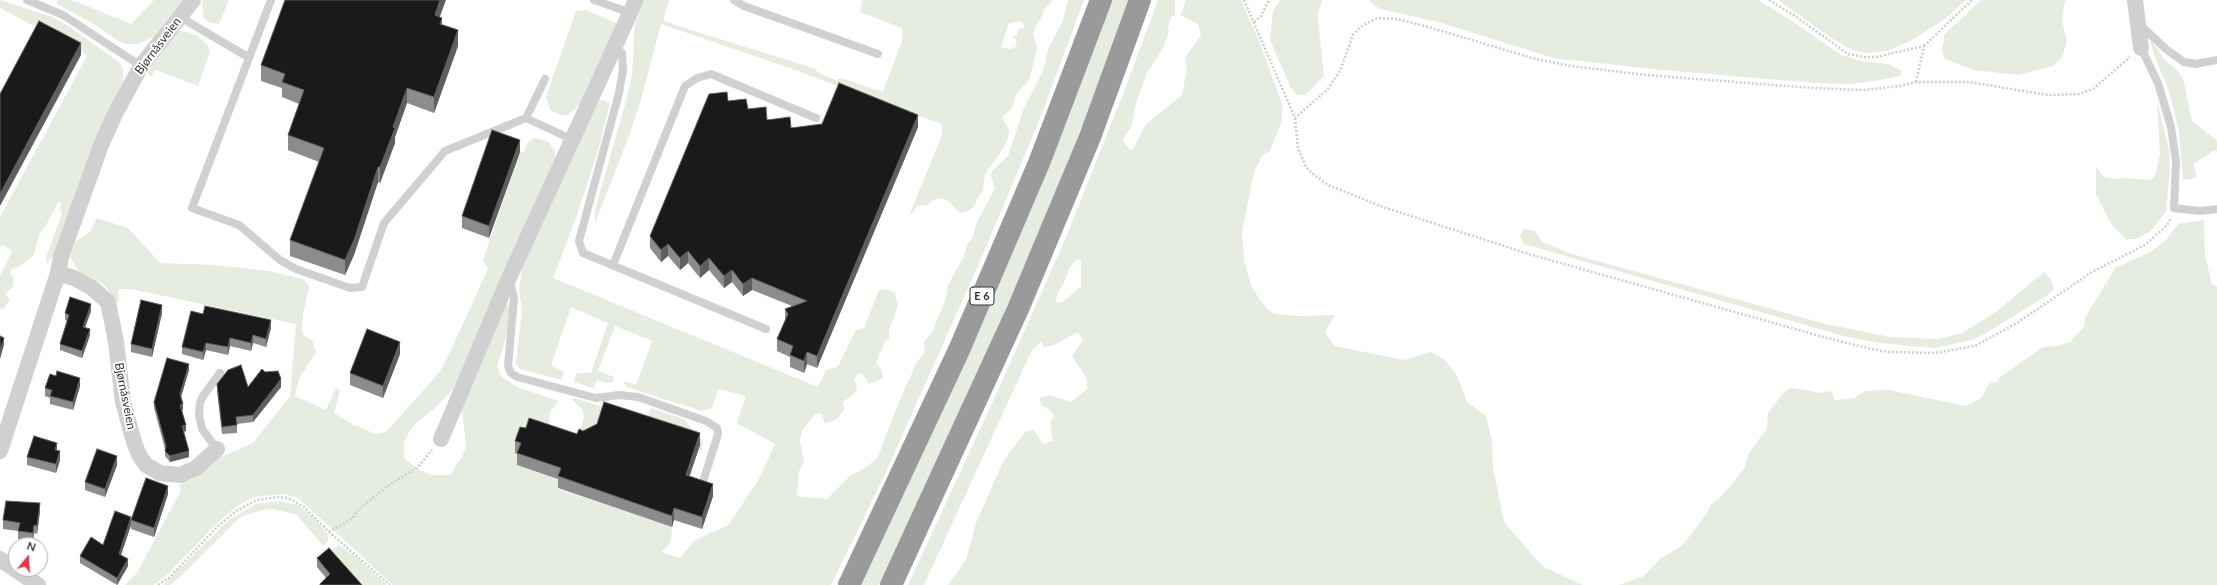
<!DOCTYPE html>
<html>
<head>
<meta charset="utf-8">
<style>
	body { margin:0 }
	#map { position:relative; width:2217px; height:585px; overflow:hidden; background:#fff; font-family:Lato,sans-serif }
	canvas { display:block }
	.north { position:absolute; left:8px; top:537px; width:40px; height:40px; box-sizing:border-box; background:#fff; border:1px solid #adadad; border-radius:50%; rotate:18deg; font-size:11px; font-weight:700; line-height:16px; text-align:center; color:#333 }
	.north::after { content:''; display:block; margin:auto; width:14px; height:18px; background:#e63946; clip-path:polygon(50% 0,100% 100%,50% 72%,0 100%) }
</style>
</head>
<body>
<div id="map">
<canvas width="2217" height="585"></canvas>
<div class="north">N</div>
</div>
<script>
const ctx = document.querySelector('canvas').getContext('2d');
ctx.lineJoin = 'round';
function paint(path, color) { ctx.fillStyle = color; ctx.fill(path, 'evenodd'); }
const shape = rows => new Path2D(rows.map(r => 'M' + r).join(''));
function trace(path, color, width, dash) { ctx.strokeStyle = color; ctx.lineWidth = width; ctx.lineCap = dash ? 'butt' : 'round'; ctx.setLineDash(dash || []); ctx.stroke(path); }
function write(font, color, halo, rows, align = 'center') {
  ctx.font = font + ' Lato,sans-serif'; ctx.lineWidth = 4; ctx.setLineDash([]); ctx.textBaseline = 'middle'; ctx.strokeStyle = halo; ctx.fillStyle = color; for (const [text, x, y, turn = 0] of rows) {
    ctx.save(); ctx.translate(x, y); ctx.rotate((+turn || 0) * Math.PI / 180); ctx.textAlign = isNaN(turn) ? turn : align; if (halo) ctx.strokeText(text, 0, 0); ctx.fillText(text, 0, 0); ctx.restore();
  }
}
const green = shape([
	[0,0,50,16,67,25,120,63,123,69,123,81,54,256,46,264,46,258,62,213,60,209,61,202,58,202,44,229,39,235,34,255,16,269,14,267,10,272,14,280,13,287,5,294,10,299,4,308,0,309,0,276,12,251,3,245,0,246,0,217,87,56,82,51,0,8],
	[58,0,72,0,131,24,154,0,182,0,153,37,138,44,126,44,118,41,94,24,57,4],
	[202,0,229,0,219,24,208,22,203,17],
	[645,0,669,0,663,20,675,25,813,68,821,74,836,80,841,78,883,92,903,38,902,28,860,12,862,0,1053,0,1045,9,1033,33,1037,49,1029,80,1017,93,1011,110,1002,117,1009,130,1008,138,1004,147,985,174,983,191,977,198,975,206,968,211,960,213,947,200,938,198,931,201,928,205,917,206,908,218,942,135,942,125,939,123,781,65,661,24,642,96,627,141,595,223,595,210,626,101,632,75,635,24],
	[1022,21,1025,28,1018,29,1017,35,1012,37,1017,40,1015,48,1008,49,1001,47,1009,23],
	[1068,0,1084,0,1039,121,978,266,885,474,831,585,393,585,306,505,296,497,284,494,254,497,237,506,218,522,168,574,153,585,125,585,137,573,181,490,179,485,197,477,214,460,253,443,290,396,296,324,131,289,118,289,119,302,115,301,107,288,100,282,79,272,70,257,75,242,90,232,97,218,128,228,160,263,215,265,269,271,303,279,309,286,303,315,302,331,304,336,312,340,316,352,299,379,295,396,326,410,336,388,340,390,334,413,354,425,376,434,386,432,439,373,450,352,488,269,483,260,520,152,524,153,528,142,534,138,548,141,555,151,555,158,454,388,436,407,412,427,404,442,404,458,418,469,431,475,451,475,455,466,462,458,466,447,462,409,505,302,508,303,510,317,507,334,497,367,502,377,517,387,559,401,550,412,549,418,551,426,573,434,576,432,585,442,516,453,561,480,558,489,672,527,671,540,668,546,661,552,680,558,695,540,728,525,758,481,775,444,737,423,746,396,718,389,712,408,702,411,626,387,624,381,636,385,652,341,615,326,598,371,614,377,613,382,608,383,597,380,593,388,574,382,576,373,591,373,608,323,571,307,551,365,564,372,561,380,520,369,516,363,522,310,519,290,523,261,596,101,602,100,610,103,599,147,576,218,553,278,818,387,826,370,838,367,855,331,864,328,879,290,889,290,895,293,898,306,889,330,889,339,885,341,876,362,882,371,883,378,869,384,862,373,857,374,854,380,857,386,856,392,843,402,844,410,837,419,825,424,822,414,815,414,802,431,800,441,804,462,799,471,797,496,827,499,850,476,867,467,878,457,898,404,917,362,925,351,924,342,932,332,945,301,948,285,964,256,967,245,972,239,977,222,995,188,991,175,993,170,1008,156,1024,108,1043,71,1048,49,1063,20],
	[1113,0,1129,0,1092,102,1038,235,998,326,879,585,861,585,966,358,1041,187],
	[1158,0,1175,0,1175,15,1171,17,1168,27,1169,32,1162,50,1147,73,1136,103,1131,128,1124,136,1123,141,1130,150,1133,149,1146,124,1182,95,1187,69,1185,58,1201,35,1198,24,1180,15,1186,0,1241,0,1261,46,1283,106,1281,124,1269,152,1263,154,1254,172,1242,232,1244,260,1252,288,1267,309,1275,314,1299,316,1335,315,1325,332,1334,346,1404,360,1430,352,1444,359,1457,376,1467,402,1486,416,1492,441,1493,468,1504,522,1537,560,1546,568,1583,585,948,585,966,560,976,523,1003,462,1024,433,1033,429,1043,444,1053,441,1050,423,1054,416,1050,410,1041,405,1040,398,1049,395,1071,402,1087,389,1087,379,1072,356,1083,340,1078,332,1052,346,1043,347,1042,341,1032,350,924,585,908,585,994,399,1067,235,1125,89],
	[1081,259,1081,286,1063,302,1056,303,1057,295,1067,276,1069,268,1076,260],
	[1280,0,1323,0,1318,12,1318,21,1324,76,1305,95,1297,95,1291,88,1270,40,1273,11],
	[1370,0,1758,0,1789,19,1841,55,1861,61,1888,64,1902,71,1900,76,1880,80,1851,84,1814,83,1662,70,1554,58,1438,22,1380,9,1369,1],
	[1778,0,1966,0,1945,19,1912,40,1887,51,1867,53,1852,50,1833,39],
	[1981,0,2065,0,2062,21,2067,41,2062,58,2053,66,2019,75,1974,70,1945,59,1941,50,1944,41,1944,35],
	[586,10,618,24,581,103,568,115,561,115,550,110,546,97,576,11],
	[178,31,188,32,198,36,208,46,210,52,198,86,159,71,155,70,152,76,149,76,147,72,170,38],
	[2149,37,2165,60,2180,73,2184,83,2192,121,2217,141,2217,151,2213,151,2193,164,2197,176,2192,179,2183,180,2179,131,2169,91,2155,57],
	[2157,101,2169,150,2170,171,2166,211,2150,232,2135,239,2126,239,2111,224,2096,194,2096,166,2103,177,2116,179,2125,178,2150,180,2155,176,2160,154],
	[2204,220,2205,256,2212,284,2217,287,2217,585,1619,585,1644,576,1660,559,1683,545,1707,513,1711,504,1720,498,1744,469,1749,453,1767,428,1768,413,1784,392,1791,388,1822,393,1831,391,1835,400,1854,398,1865,391,1889,390,1966,406,1981,398,1990,383,1997,382,1999,378,2043,347,2058,346,2070,342,2084,327,2085,318,2115,268,2152,251,2167,239,2178,224],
	[1524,229,1535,231,1542,242,1572,254,1826,324,1890,337,1938,339,1962,333,1997,311,2044,272,2050,278,2054,288,2048,295,1976,339,1935,348,1879,343,1847,337,1524,244,1520,236],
	[574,398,613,410,588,441,579,429,582,425,584,415,581,408,572,400],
	[651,408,684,419,703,442,702,451,698,450,699,446,632,423,646,420],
	[279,501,298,505,316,520,328,535,328,541,323,546,297,515,274,509,262,510,240,517,180,577,170,585,163,585,229,520,256,504],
	[339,545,355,556,387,585,355,585,327,554]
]);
const path = shape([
	[1244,0,1295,118,1327,90,1340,71,1353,35,1362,26,1377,18,1396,19,1425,26,1532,58,1570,66,1646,75,1813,88,1863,90,1900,86,1916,82,1969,82,2048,95,2079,94,2093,89,2130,57],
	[1769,0,1795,16,1848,54,1864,57,1876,57,1924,46,1916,82],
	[1254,22,1261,16,1269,0],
	[1924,46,1972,0],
	[1295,118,1298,148,1306,167,1313,174,1328,185,1383,207,1532,255,1827,338,1871,349,1889,352,1935,353,1975,346,2017,323,2092,272,2145,245,2167,225,2171,218],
	[329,532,352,519,359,509,371,499,392,483,418,467,432,450],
	[158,585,170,577,217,527,236,511,257,500,279,497,288,498,304,507,329,532,390,585]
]);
const lane = shape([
	[27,0,63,15,141,66],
	[271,0,192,208,239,225,280,260,296,269,350,288,362,287,384,223,445,151,526,118,545,79],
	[594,0,631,13],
	[734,0,744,6,878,54],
	[180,17,248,57],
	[2139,24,2167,50,2184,62,2196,64,2217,60],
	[615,47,622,53,623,70,619,93,579,241,583,253,766,329],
	[2141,48,2158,83,2171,127,2176,161,2174,208,2200,211,2217,209],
	[526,118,571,139],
	[613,265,685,86,697,78,711,74,816,118],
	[510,282,514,298,508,366,511,373,517,377,596,398,619,395,638,397,706,421,717,428,718,434,702,485],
	[217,449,202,429,199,415,200,403,203,396,220,373]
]);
const street = shape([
	[2135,0,2141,48],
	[58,273,74,278,91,287,108,302,116,342,123,402,134,442,139,455,146,465,160,473,181,475,196,468,217,449],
	[441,439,509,278,636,0],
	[0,451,58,273,61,257,101,145,116,112,141,66,193,0],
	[0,559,38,585]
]);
const highway = shape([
	[849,585,959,350,1039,163,1101,0],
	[891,585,1018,309,1090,137,1140,0]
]);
const wall = shape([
	[440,17,442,25,458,46,434,113,407,103,395,137,395,143,380,183,378,182,354,255,345,275,290,256,290,240,319,162,288,150,288,135,299,104,282,97,282,88,261,81,261,65],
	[728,101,748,109,767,120,791,128,918,127,817,368,807,364,804,373,790,367,790,357,777,351,777,339,785,321,785,309,792,306,752,290,743,296,732,282,724,288,709,270,700,278,688,263,680,270,668,256,661,262,650,248,650,236],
	[520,152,489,238,462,228,462,216],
	[91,311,85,327,90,335,82,358,60,350,60,344,67,321,65,320,65,313],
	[162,313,152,357,131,352,131,344],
	[203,314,271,328,266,347,253,343,251,351,230,346,228,355,206,350,203,360,182,354,182,347],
	[400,354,383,398,350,385,350,373],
	[189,370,181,397,183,410,182,410,186,431,184,432,189,457,170,462,165,456,165,449,154,408,154,402],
	[265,372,281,387,253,422,237,424,237,433,222,434,217,391,217,384,248,387],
	[80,386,73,410,50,404,50,398,45,396,45,388],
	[526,428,577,434,583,431,700,445,689,476,713,496,702,529,674,520,672,527,558,488,558,479,517,465,517,454,515,453,515,441],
	[57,450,60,460,56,473,27,465,27,457],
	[117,465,105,497,85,490,85,482],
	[168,494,154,537,131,529,131,525,121,555,128,566,117,585,80,563,80,556,103,545,131,519],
	[40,511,37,534,34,533,33,541,18,539,18,531,3,529,3,520],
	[317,558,362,585,320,585,320,584,326,578,317,567]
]);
const shadedWall = shape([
	[440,0,446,0,435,30,435,15],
	[442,18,442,33,440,24],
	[458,30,458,46,434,113,434,97],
	[81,43,81,55,0,206,0,194],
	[407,88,407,103,395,137,395,143,380,183,380,167,393,127],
	[918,115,918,127,817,368,817,356],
	[520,140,520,152,489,238,489,226],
	[378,167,378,182,354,255,345,275,345,260],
	[668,244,668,256,661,262,661,250],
	[688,251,688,263,680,270,680,258],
	[709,258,709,270,700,278,700,266],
	[732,270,732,282,724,288,724,276],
	[752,278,752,290,743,296,743,284],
	[91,304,91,311,83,333,83,327],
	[162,305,162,313,152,357,152,349],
	[271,320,271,328,266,347,266,339],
	[90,329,90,335,82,358,82,351],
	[253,335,253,343,251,351,251,343],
	[4,338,4,345,0,359,0,351],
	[230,338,230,346,228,355,228,347],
	[400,342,400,354,383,398,383,386],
	[206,343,206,350,203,360,203,352],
	[807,352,807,364,804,373,804,361],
	[189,364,189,370,180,400,180,394],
	[80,378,80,386,73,410,73,402],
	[281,379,281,387,253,422,253,415],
	[183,404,183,410,180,411,180,405],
	[186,425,186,431,182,432,182,426],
	[700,433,700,445,686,487,686,475],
	[57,443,57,451,55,450],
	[60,451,60,460,56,473,56,464],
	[189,451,189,457,170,462,170,456],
	[117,456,117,465,105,497,105,489],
	[713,484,713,496,702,529,702,517],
	[168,486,168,494,154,537,154,528],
	[40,503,40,511,37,534,37,526],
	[674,508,674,520,672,527,672,516],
	[131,517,131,525,119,561,119,554],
	[34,525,34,533,33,541,33,533],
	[128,559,128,566,117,585,117,578]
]);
const building = shape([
	[285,0,440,0,435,15,442,18,440,24,458,30,434,97,407,88,393,127,395,128,380,167,378,167,354,240,345,260,290,240,324,148,288,135,304,90,282,82,285,74,261,65,285,0],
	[39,21,81,43,0,194,0,94,39,21],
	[839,83,918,115,817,356,807,352,804,361,790,355,793,346,777,339,788,314,785,309,807,301,752,278,743,284,732,270,724,276,709,258,700,266,688,251,680,258,668,244,661,250,650,236,709,94,727,92,728,101,746,99,748,109,766,107,767,120,790,117,791,128,822,124,839,83],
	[492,130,520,140,489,226,462,216,492,130],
	[70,297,91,304,83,327,90,329,82,351,60,344,69,315,65,313,70,297],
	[141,300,162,305,152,349,131,344,141,300],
	[205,306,271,320,266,339,253,335,251,343,230,338,228,347,206,343,203,352,182,347,191,311,203,314,205,306],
	[367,329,400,342,383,386,350,373,367,329],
	[0,336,4,338,0,351,0,336],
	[167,358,189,364,180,394,183,404,180,405,186,425,182,426,189,451,170,456,165,451,166,446,154,402,167,358],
	[241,365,248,387,262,369,265,372,278,371,281,379,253,415,236,417,237,425,222,427,217,384,228,370,241,365],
	[57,371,80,378,73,402,50,396,52,390,45,388,50,374,56,376,57,371],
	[604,402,700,433,686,475,713,484,702,517,674,508,672,516,558,476,561,468,517,453,521,443,515,441,520,427,526,428,529,418,577,434,579,429,583,431,597,424,604,402],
	[34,436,57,443,55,450,60,451,56,464,27,457,34,436],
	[97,449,117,456,105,489,85,482,97,449],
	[146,478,168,486,154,528,131,520,146,478],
	[6,501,40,503,37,526,34,525,33,533,18,531,20,523,3,520,6,501],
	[115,511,131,517,119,554,128,559,117,578,80,556,91,537,103,545,115,511],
	[329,548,362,585,320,585,320,584,330,574,317,558,329,548]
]);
const shields = [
	[982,296,24]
];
const shieldNames = [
	["E 6",982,296]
];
const streetNames = [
	["Bjørnåsveien",158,46,-53],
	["Bjørnåsveien",125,396,79]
];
paint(green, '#e6ecdf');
trace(path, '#cdcdcd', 2.5, [2, 2]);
trace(lane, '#d0d0d0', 8);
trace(street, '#d0d0d0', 16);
trace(highway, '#9a9a9a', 22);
paint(wall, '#8c8c8c');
paint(shadedWall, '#5f5f5f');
paint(building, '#1a1a1a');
trace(building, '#5f5f5f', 1);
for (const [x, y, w] of shields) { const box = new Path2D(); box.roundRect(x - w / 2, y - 9, w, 18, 3); ctx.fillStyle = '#fff'; ctx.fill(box); trace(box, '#333', 1); }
write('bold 11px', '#333', null, shieldNames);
write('12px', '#333', '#fff', streetNames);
</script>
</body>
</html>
